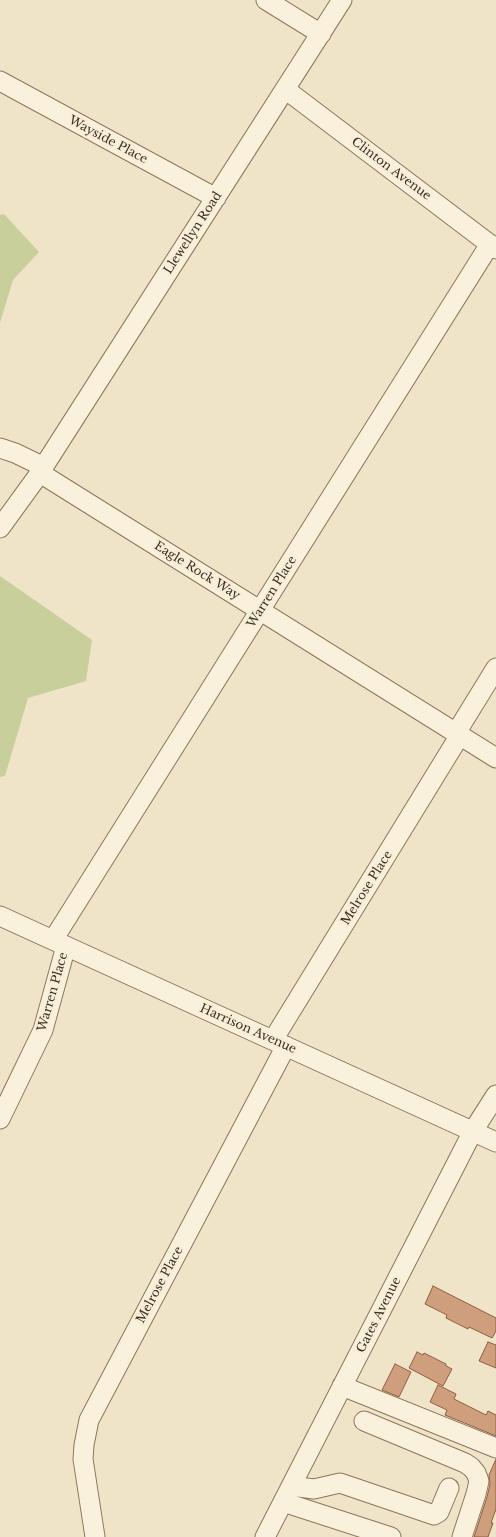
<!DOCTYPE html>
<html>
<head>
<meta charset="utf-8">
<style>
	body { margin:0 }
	canvas { display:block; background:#f0e4c8 }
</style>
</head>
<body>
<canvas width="496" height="1537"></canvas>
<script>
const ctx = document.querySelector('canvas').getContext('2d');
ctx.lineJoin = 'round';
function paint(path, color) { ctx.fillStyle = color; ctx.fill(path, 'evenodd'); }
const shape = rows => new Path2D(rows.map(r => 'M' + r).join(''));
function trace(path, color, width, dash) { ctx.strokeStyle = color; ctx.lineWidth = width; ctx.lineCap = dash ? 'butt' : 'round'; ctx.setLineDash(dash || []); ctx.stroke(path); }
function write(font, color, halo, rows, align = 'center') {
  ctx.font = font + ' "Libre Baskerville",serif'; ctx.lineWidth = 5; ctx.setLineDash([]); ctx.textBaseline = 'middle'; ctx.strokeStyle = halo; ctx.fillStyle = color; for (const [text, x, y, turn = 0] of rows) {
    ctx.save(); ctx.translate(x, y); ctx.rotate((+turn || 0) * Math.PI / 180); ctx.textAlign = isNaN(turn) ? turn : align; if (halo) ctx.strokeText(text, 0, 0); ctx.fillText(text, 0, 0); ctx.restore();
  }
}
const green = shape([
	[4,214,39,252,13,280,0,323,0,215],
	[0,576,92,640,86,681,28,698,5,776,0,777]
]);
const building = shape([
	[433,1286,496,1318,496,1331,492,1338,469,1327,468,1329,446,1318,447,1315,425,1304,433,1286],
	[488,1342,496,1345,496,1368,479,1361,488,1342],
	[417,1352,423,1355,424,1353,446,1364,446,1366,452,1369,443,1386,409,1368,417,1352],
	[395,1364,411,1372,399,1397,382,1390,395,1364],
	[438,1385,456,1394,454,1399,486,1415,488,1411,496,1415,496,1436,445,1415,447,1410,430,1402,438,1385],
	[496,1459,496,1509,491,1523,493,1523,488,1537,474,1537,487,1497,490,1484,489,1475,496,1459]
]);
const minor = shape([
	[266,0,321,34],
	[0,81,216,198],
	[285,89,496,249],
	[0,448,15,453,44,467],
	[40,473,496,758],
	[0,528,37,477,342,0],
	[456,733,496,668],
	[0,916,496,1142],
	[53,940,490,244],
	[273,1040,460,735],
	[0,1119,43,1030,66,946],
	[342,1386,496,1448],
	[364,1421,465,1463,471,1467,476,1473,479,1481,476,1494,462,1537],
	[291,1486,314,1489,340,1483,434,1515,439,1512,449,1488],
	[283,1502,391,1537],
	[95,1537,83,1459,84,1445,89,1420,286,1046],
	[265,1537,473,1131,496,1095]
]);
const streetNames = [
	["Wayside Place",108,140,28],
	["Clinton Avenue",391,169,37],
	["Llewellyn Road",193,233,-57],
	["Eagle Rock Way",197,571,32],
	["Warren Place",272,592,-58],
	["Melrose Place",367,888,-58],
	["Warren Place",53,992,-74],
	["Harrison Avenue",248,1029,24],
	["Melrose Place",160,1285,-62],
	["Gates Avenue",379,1315,-63]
];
paint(green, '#c9cf9b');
paint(building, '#cf9f7d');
trace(building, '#8d5f41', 1);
trace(minor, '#8d765c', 21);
trace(minor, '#faf1dc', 19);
write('12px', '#3d2e20', '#f7eed8', streetNames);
</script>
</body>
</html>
